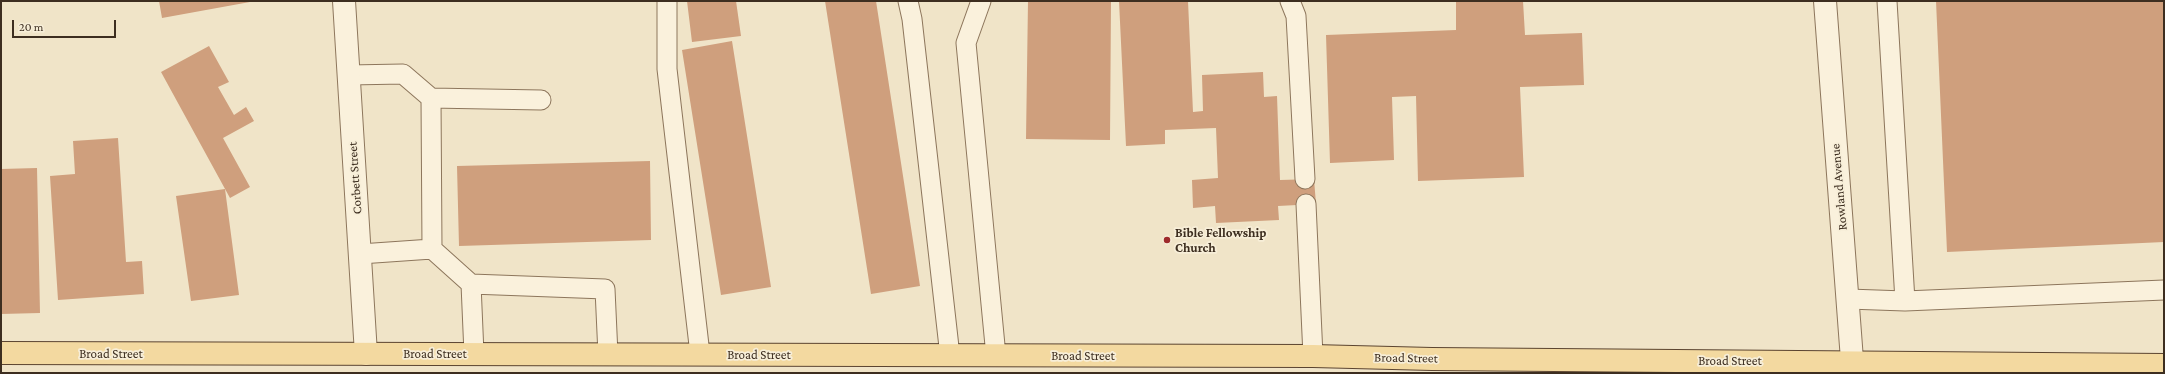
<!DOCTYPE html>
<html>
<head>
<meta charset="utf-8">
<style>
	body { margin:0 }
	#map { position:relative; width:2165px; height:374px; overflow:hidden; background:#f0e4c8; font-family:"Crimson Pro",serif }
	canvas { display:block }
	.frame { position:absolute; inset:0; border:2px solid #3d2e20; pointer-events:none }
	.scale { position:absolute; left:12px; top:20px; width:104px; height:18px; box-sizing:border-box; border:2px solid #3d2e20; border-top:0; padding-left:5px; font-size:12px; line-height:14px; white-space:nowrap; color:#3d2e20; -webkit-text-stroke:3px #f7eed8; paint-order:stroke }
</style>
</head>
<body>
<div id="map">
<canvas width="2165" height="374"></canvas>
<div class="frame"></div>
<div class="scale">20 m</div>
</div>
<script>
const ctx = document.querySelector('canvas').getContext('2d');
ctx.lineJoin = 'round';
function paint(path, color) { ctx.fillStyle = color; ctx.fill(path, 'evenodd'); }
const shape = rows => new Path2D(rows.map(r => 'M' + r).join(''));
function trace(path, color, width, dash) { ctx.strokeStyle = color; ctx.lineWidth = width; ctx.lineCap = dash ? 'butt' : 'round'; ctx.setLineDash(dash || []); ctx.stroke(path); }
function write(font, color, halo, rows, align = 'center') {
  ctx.font = font + ' "Crimson Pro",serif'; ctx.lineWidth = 3.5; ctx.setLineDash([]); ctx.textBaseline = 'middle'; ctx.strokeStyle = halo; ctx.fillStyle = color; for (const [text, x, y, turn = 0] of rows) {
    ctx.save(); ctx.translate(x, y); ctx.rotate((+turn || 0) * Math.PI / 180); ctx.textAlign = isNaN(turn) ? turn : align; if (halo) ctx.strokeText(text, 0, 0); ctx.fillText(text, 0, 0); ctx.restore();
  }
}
const building = shape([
	[159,1,250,1,250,2,162,18],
	[687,1,736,1,741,36,692,42],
	[825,1,876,1,920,286,871,294],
	[1028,1,1111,1,1110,140,1026,139],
	[1119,1,1188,1,1193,112,1203,111,1202,75,1263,72,1264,97,1277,96,1280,180,1314,179,1316,204,1278,206,1279,220,1216,223,1215,206,1193,208,1192,180,1218,178,1216,128,1165,130,1165,144,1126,146],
	[1456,1,1523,1,1525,35,1582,33,1584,85,1520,87,1524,177,1418,181,1416,96,1392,97,1394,160,1330,163,1326,35,1456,30],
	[1936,1,2164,1,2164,242,1947,252],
	[732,41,771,287,721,295,682,50],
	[209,46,229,82,218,87,234,115,246,107,254,121,223,138,250,187,230,198,161,72],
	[118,138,126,262,142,261,144,294,58,300,50,176,75,174,73,141],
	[650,161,651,240,459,246,457,166],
	[37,168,40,313,1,314,1,169],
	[225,189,239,295,191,301,176,196]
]);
const service = shape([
	[667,1,667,69,700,354],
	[908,1,912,19,950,356],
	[981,1,966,43,996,356],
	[1290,1,1296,16,1305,179],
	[1887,1,1905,301],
	[349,75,403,74,431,98],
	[1306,204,1313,356],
	[432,249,431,98,541,100],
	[360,254,432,249,471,284],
	[1848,299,1905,301,2164,290],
	[474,354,471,284,605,289,608,355]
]);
const minor = shape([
	[344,1,366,354],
	[1825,1,1853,373]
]);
const primary = shape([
	[1,353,1313,356,1432,359,2164,365]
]);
const markers = [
	[1167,240,4,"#9e2a2b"]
];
const streetNames = [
	["Corbett Street",355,178,-94],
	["Rowland Avenue",1839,187,-95],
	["Broad Street",111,354],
	["Broad Street",435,354],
	["Broad Street",759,355],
	["Broad Street",1083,356],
	["Broad Street",1406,358,1],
	["Broad Street",1730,361]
];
const poiNames = [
	["Bible Fellowship",1175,233],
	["Church",1175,248]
];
paint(building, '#cf9f7d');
trace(service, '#8d765c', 21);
trace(minor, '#8d765c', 24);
trace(primary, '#5b4430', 24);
trace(service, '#faf1dc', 19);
trace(minor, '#faf1dc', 22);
trace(primary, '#f3d9a0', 22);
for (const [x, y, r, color] of markers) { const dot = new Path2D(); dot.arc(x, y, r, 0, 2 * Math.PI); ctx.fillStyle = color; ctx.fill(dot); trace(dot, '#f7eed8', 1.5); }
write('13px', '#3d2e20', '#f7eed8', streetNames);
write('bold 13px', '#3d2e20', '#f7eed8', poiNames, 'left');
</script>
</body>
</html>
